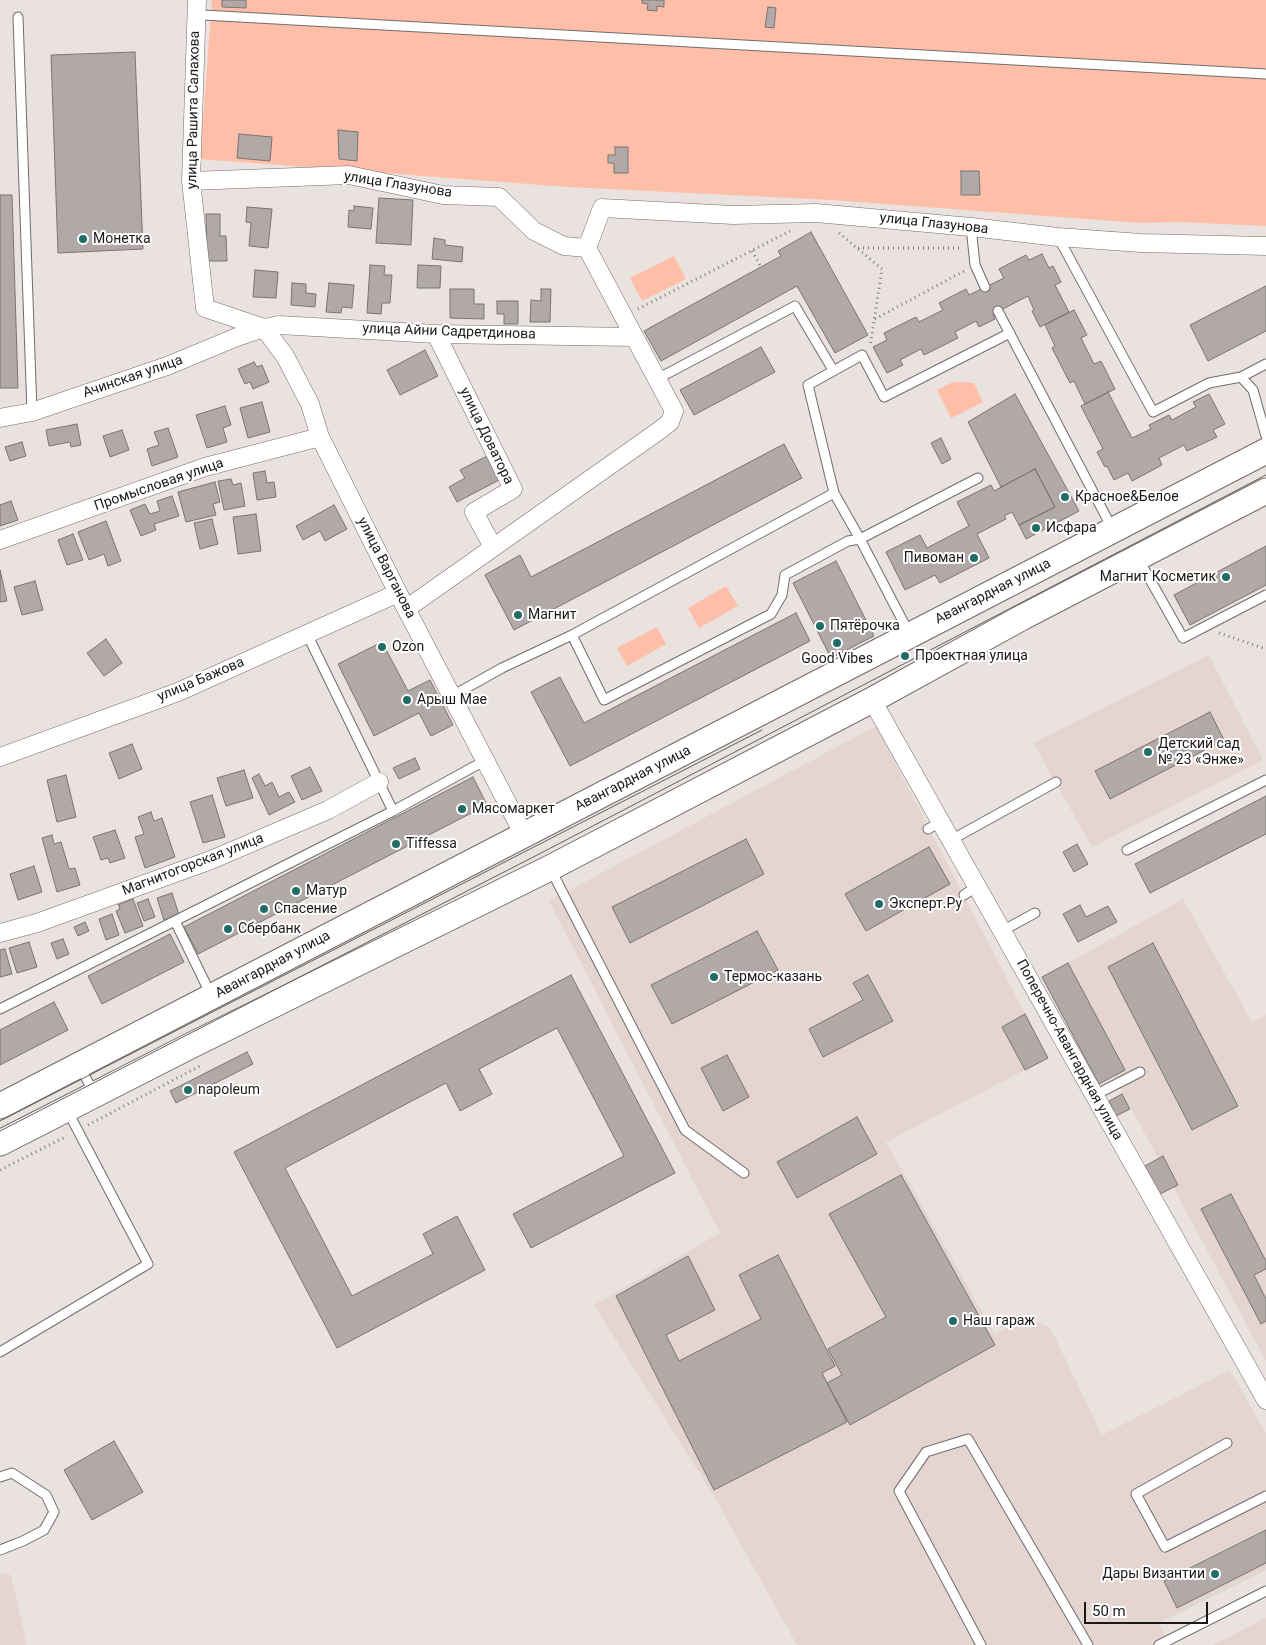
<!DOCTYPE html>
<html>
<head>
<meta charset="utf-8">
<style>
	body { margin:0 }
	#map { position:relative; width:1266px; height:1645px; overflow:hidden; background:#e9e2df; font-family:Roboto,sans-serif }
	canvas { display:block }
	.scale { position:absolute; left:1084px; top:1602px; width:124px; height:22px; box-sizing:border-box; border:2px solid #1b1817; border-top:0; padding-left:6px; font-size:15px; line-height:18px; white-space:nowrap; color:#1b1817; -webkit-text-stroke:4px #fff; paint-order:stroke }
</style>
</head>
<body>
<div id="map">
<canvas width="1266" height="1645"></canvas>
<div class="scale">50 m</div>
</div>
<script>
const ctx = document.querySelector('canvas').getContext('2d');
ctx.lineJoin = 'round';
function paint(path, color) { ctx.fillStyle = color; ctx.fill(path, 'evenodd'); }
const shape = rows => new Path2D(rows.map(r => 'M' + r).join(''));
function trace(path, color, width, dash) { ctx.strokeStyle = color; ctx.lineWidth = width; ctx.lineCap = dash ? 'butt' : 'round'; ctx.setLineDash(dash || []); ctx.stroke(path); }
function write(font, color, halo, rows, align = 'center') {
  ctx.font = font + ' Roboto,sans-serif'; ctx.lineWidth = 4; ctx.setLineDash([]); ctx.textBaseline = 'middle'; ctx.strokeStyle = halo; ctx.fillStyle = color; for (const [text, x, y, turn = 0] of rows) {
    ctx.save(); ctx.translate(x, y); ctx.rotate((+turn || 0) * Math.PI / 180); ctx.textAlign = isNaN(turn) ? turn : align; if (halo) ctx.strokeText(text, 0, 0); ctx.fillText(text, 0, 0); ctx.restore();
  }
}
const built = shape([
	[1209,655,1263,760,1092,847,1033,743],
	[876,726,1048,1058,886,1142,994,1333,1027,1319,1050,1327,1102,1435,1230,1370,1266,1433,1266,1570,1159,1623,1170,1645,797,1645,712,1493,594,1305,720,1233,549,901],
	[1183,899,1252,1022,1266,1015,1266,1361,1057,969],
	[0,1573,11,1575,27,1645,0,1645],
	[1266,1618,1266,1645,1213,1645]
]);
const green = shape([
	[212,0,1266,0,1266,226,1180,222,1140,223,832,200,568,187,200,159],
	[674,256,686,279,642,301,630,278],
	[953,382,974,383,983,402,951,418,937,390],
	[726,586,738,606,699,628,688,608],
	[657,627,666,644,627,666,617,648]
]);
const building = shape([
	[222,0,246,0,246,8,222,7,222,0],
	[642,0,664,0,664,7,657,6,657,11,647,10,648,4,642,3,642,0],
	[768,7,776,8,774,28,765,27,768,7],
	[135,52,143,249,58,253,51,55,135,52],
	[338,130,358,132,357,161,339,159,338,130],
	[239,134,272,137,270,161,237,158,239,134],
	[615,147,628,147,628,173,614,173,614,163,608,163,608,155,615,155,615,147],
	[961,171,979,171,980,195,961,195,961,171],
	[0,195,12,195,18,388,0,388,0,195],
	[379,198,413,200,411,245,376,243,379,198],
	[354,206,373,208,371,229,348,227,349,210,354,211,354,206],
	[247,207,272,209,268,248,249,246,251,223,246,222,247,207],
	[206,214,220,214,220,236,226,236,227,261,207,261,206,214],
	[811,232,868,335,835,353,797,286,661,361,644,331,781,256,778,251,811,232],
	[434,238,445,240,445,245,463,247,462,262,432,259,434,238],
	[1042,254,1049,268,1053,266,1061,282,1055,285,1069,312,1040,327,1032,311,1034,310,1028,296,993,314,995,319,979,327,976,321,955,332,958,338,924,355,921,349,900,360,903,365,887,373,873,347,887,340,884,333,916,317,919,322,943,310,939,303,966,289,969,295,1004,278,999,269,1026,255,1029,260,1042,254],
	[370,265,385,266,384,275,392,275,390,303,382,303,381,314,367,313,370,265],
	[418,265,441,266,440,288,417,288,418,265],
	[255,270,278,272,276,298,253,297,255,270],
	[292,283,306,284,306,293,316,294,315,307,291,305,292,283],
	[329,283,354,285,352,308,342,307,341,313,326,312,329,283],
	[1266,286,1266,331,1208,361,1190,325,1266,286],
	[450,289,474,289,474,304,484,304,484,319,450,318,450,289],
	[541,289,551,289,550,322,530,322,531,300,541,301,541,289],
	[497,301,518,301,518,324,504,324,504,314,497,314,497,301],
	[1074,310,1087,335,1081,338,1094,364,1101,361,1115,389,1085,404,1074,381,1070,383,1052,348,1055,346,1045,325,1074,310],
	[761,347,775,372,694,415,680,390,761,347],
	[425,350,438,376,400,395,387,370,425,350],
	[254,362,257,367,262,365,269,382,253,389,250,382,245,384,238,369,254,362],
	[1108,392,1132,438,1151,429,1149,425,1169,415,1172,420,1196,407,1193,402,1209,394,1225,424,1213,430,1217,437,1187,451,1184,445,1159,458,1162,465,1132,481,1128,473,1114,480,1107,466,1105,467,1097,452,1103,449,1081,406,1108,392],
	[1015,394,1079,511,1026,539,1019,525,1055,507,1035,469,1001,487,968,422,1015,394],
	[262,402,270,432,248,438,240,408,262,402],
	[225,406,231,425,223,428,227,442,207,448,196,415,225,406],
	[77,424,81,445,71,447,70,442,49,446,46,430,77,424],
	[168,428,178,457,152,466,147,449,159,445,154,432,168,428],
	[122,430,129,450,110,457,103,436,122,430],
	[941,438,951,459,942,464,931,443,941,438],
	[22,442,26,456,10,461,5,447,22,442],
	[784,444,802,478,514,630,485,575,520,555,531,577,784,444],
	[489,455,501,479,457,502,449,487,465,478,460,470,489,455],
	[1035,469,1055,507,1019,525,1012,512,1004,516,1006,519,977,534,989,558,940,583,935,575,905,590,886,552,920,535,927,548,969,526,957,502,991,485,994,491,1035,469],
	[265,471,267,483,274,482,276,497,257,500,253,473,265,471],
	[231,479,233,485,241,483,245,506,224,510,218,481,231,479],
	[215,482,220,502,213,504,216,515,186,522,178,492,215,482],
	[172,496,179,516,154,524,156,530,141,536,130,510,145,504,150,514,160,511,157,501,172,496],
	[11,501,18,520,0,526,0,505,11,501],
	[334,505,347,529,325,541,320,531,303,540,296,526,334,505],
	[256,514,261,551,238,554,233,517,256,514],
	[212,519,218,544,200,549,194,523,212,519],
	[106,521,121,561,108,566,104,554,89,560,78,532,106,521],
	[73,534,83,560,67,565,58,540,73,534],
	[1266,546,1266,585,1190,625,1174,595,1266,546],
	[836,561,874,636,831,658,793,583,836,561],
	[0,570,7,601,0,602,0,570],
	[35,581,43,610,22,615,14,587,35,581],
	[796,613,810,641,570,766,531,692,560,677,584,723,796,613],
	[106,639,122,663,104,676,87,653,106,639],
	[382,642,408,691,430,680,453,725,431,736,419,713,374,736,338,664,382,642],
	[1210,712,1224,740,1110,799,1095,771,1210,712],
	[132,744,142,769,119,779,109,753,132,744],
	[415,758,420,769,399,779,393,768,415,758],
	[310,767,322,791,302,800,291,776,310,767],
	[244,770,253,798,226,806,217,778,244,770],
	[259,774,265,786,272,782,279,797,289,792,295,802,269,815,252,778,259,774],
	[66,775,76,817,57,822,47,780,66,775],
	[473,777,487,805,198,954,184,927,473,777],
	[212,795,225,837,203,843,190,802,212,795],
	[1266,796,1266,834,1150,893,1135,864,1266,796],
	[151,812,154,821,162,818,175,857,145,868,135,837,144,834,138,817,151,812],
	[115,830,125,858,110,863,108,858,101,860,93,837,115,830],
	[52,835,54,844,61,842,69,869,75,868,80,885,57,892,42,838,52,835],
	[746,839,764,874,630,943,612,907,746,839],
	[1077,844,1088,864,1074,872,1063,852,1077,844],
	[929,847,950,884,866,931,845,894,929,847],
	[34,866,42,892,18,900,10,874,34,866],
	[172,893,179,915,164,920,157,898,172,893],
	[133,899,143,926,125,933,116,911,120,909,118,903,118,905,133,899],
	[148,899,155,917,144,921,137,903,148,899],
	[1080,905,1086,917,1108,906,1117,922,1078,942,1063,914,1080,905],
	[112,914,119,935,106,940,99,919,112,914],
	[85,922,89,931,78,936,74,927,85,922],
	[757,931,778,970,672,1024,651,985,757,931],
	[170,934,184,962,102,1004,88,976,170,934],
	[63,939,69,954,57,959,51,943,63,939],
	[29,942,37,967,17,973,9,948,29,942],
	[1153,943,1238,1106,1192,1130,1108,967,1153,943],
	[5,949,12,974,0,977,0,950,5,949],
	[1068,963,1125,1070,1099,1084,1042,977,1068,963],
	[571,975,675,1173,531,1248,513,1214,624,1156,557,1028,479,1069,492,1094,460,1111,446,1083,285,1168,352,1296,433,1254,423,1234,457,1216,485,1270,337,1348,234,1152,571,975],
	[868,975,893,1021,823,1057,809,1029,863,1000,853,983,868,975],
	[54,1002,68,1030,0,1065,0,1030,54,1002],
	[1025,1014,1048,1058,1025,1070,1002,1027,1025,1014],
	[247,1052,253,1064,176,1103,170,1091,247,1052],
	[727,1055,749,1097,723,1111,701,1068,727,1055],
	[1122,1094,1130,1109,1116,1116,1109,1101,1122,1094],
	[857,1117,877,1154,797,1198,777,1162,857,1117],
	[1163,1156,1178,1185,1158,1195,1143,1167,1163,1156],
	[901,1175,995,1345,850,1425,827,1383,842,1375,828,1349,886,1317,829,1214,901,1175],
	[1231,1194,1266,1261,1266,1269,1254,1275,1266,1299,1266,1321,1261,1324,1201,1209,1231,1194],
	[778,1255,835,1366,822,1373,847,1422,714,1490,616,1296,688,1256,715,1310,666,1335,679,1361,761,1319,739,1275,778,1255],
	[114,1441,143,1492,92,1520,64,1470,114,1441],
	[1266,1530,1266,1563,1177,1608,1164,1581,1266,1530]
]);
const path = shape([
	[839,233,882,269,870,347],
	[858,248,961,248],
	[752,251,761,267],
	[638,309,790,231],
	[875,319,966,270],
	[1219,633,1266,649],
	[88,1125,200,1066],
	[0,1170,67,1136]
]);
const lane = shape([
	[196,13,203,15,1266,74],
	[18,17,32,412],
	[971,227,975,265,985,287],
	[1058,237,1153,412,1209,383,1241,377,1266,364],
	[998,311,1112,528],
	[1241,377,1253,390,1266,436],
	[657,379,795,306,833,370],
	[978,478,860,539,834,493,808,385,862,355,884,397,1010,333],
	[1139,560,1183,638,1266,595],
	[307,634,393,811],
	[572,635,604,700,771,614,782,595,785,575,848,541,860,539,909,633],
	[452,696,502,668,572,635,834,493],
	[928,829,941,822],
	[951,840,1056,782],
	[1127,850,1266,780],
	[551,870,685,1130,744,1173],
	[964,895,977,886],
	[175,921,211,995],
	[1002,931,1035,913],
	[0,1009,393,811,486,760],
	[80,1066,93,1092],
	[1095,1095,1140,1072],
	[0,1352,148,1264,67,1110],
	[1227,1443,1136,1494,1165,1547,1266,1496],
	[0,1477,12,1473,46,1495,54,1512,44,1530,23,1541,0,1550],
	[981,1645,899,1491,926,1452,968,1439,1088,1645],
	[1159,1645,1266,1591]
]);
const street = shape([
	[197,0,191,181,205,308,264,328],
	[191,181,349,175,443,195,499,197,534,231,564,246,587,248],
	[264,328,285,356,310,404,320,437,398,593,524,835],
	[436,334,513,489,474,512,493,547],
	[0,418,32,412,167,366,237,337,264,328,279,325,436,334,634,337],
	[0,540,205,467,320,437],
	[406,609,660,430,670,422,674,411,587,248,602,208,733,215,816,213,971,227,1058,237,1141,243,1266,246],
	[872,700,1266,1400],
	[0,757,178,692,398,593],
	[0,933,37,923,211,860,328,810,379,782]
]);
const secondary = shape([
	[0,1106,1266,451],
	[0,1143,190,1046,550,868,872,700,1023,617,1266,491]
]);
const tram = shape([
	[0,1121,762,730],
	[0,1131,543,852,1266,475]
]);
const markers = [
	[83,239,5,"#216c67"],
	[1065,497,5,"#216c67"],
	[1036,528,5,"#216c67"],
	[974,558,5,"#216c67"],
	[1226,577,5,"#216c67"],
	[518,615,5,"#216c67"],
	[820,626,5,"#216c67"],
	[837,643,5,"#216c67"],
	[382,647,5,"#216c67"],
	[905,656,5,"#216c67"],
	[407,700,5,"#216c67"],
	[1148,752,5,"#216c67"],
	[462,809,5,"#216c67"],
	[396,844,5,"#216c67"],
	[296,891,5,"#216c67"],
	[879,904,5,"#216c67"],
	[264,909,5,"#216c67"],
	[228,929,5,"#216c67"],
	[714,977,5,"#216c67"],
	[188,1090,5,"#216c67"],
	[953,1321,5,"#216c67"],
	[1215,1574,5,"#216c67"]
];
const streetNames = [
	["улица Рашита Салахова",194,110,-89],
	["улица Глазунова",398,185,9],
	["улица Глазунова",934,224,6],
	["улица Айни Садретдинова",449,332,2],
	["Ачинская улица",133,377,-19],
	["улица Доватора",486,436,64],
	["Промысловая улица",159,485,-19],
	["улица Варганова",386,568,63],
	["Авангардная улица",993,592,-27],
	["улица Бажова",201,680,-23],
	["Авангардная улица",633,779,-27],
	["Магнитогорская улица",193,865,-21],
	["Авангардная улица",273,965,-28],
	["Поперечно-Авангардная улица",1069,1050,61]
];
const poiNames = [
	["Монетка",93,239],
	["Красное&Белое",1075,497],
	["Исфара",1046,528],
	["Пивоман",964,558,"right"],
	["Магнит Косметик",1216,577,"right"],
	["Магнит",528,615],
	["Пятёрочка",830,626],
	["Ozon",392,647],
	["Проектная улица",915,656],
	["Good Vibes",837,659,"center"],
	["Арыш Мае",417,700],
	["Детский сад",1158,744],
	["№ 23 «Энже»",1158,760],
	["Мясомаркет",472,809],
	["Tiffessa",406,844],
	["Матур",306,891],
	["Эксперт.Ру",889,904],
	["Спасение",274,909],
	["Сбербанк",238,929],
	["Термос-казань",724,977],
	["napoleum",198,1090],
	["Наш гараж",963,1321],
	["Дары Византии",1205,1574,"right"]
];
paint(built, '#e5d5d0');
paint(green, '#febea8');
paint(building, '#b0a9a7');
trace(building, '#7b7472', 1);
trace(lane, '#726c6a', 11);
trace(street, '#726c6a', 19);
trace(secondary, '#726c6a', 27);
trace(path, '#827d7b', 3, [1, 4]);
trace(lane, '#fff', 9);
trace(street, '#fff', 18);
trace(secondary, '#fff', 25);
trace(tram, '#64605e', 1);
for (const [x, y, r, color] of markers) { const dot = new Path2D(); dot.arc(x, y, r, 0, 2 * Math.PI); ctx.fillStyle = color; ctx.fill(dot); trace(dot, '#fff', 2); }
write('14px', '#1b1817', '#fff', streetNames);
write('14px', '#1b1817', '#fff', poiNames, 'left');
</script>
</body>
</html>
